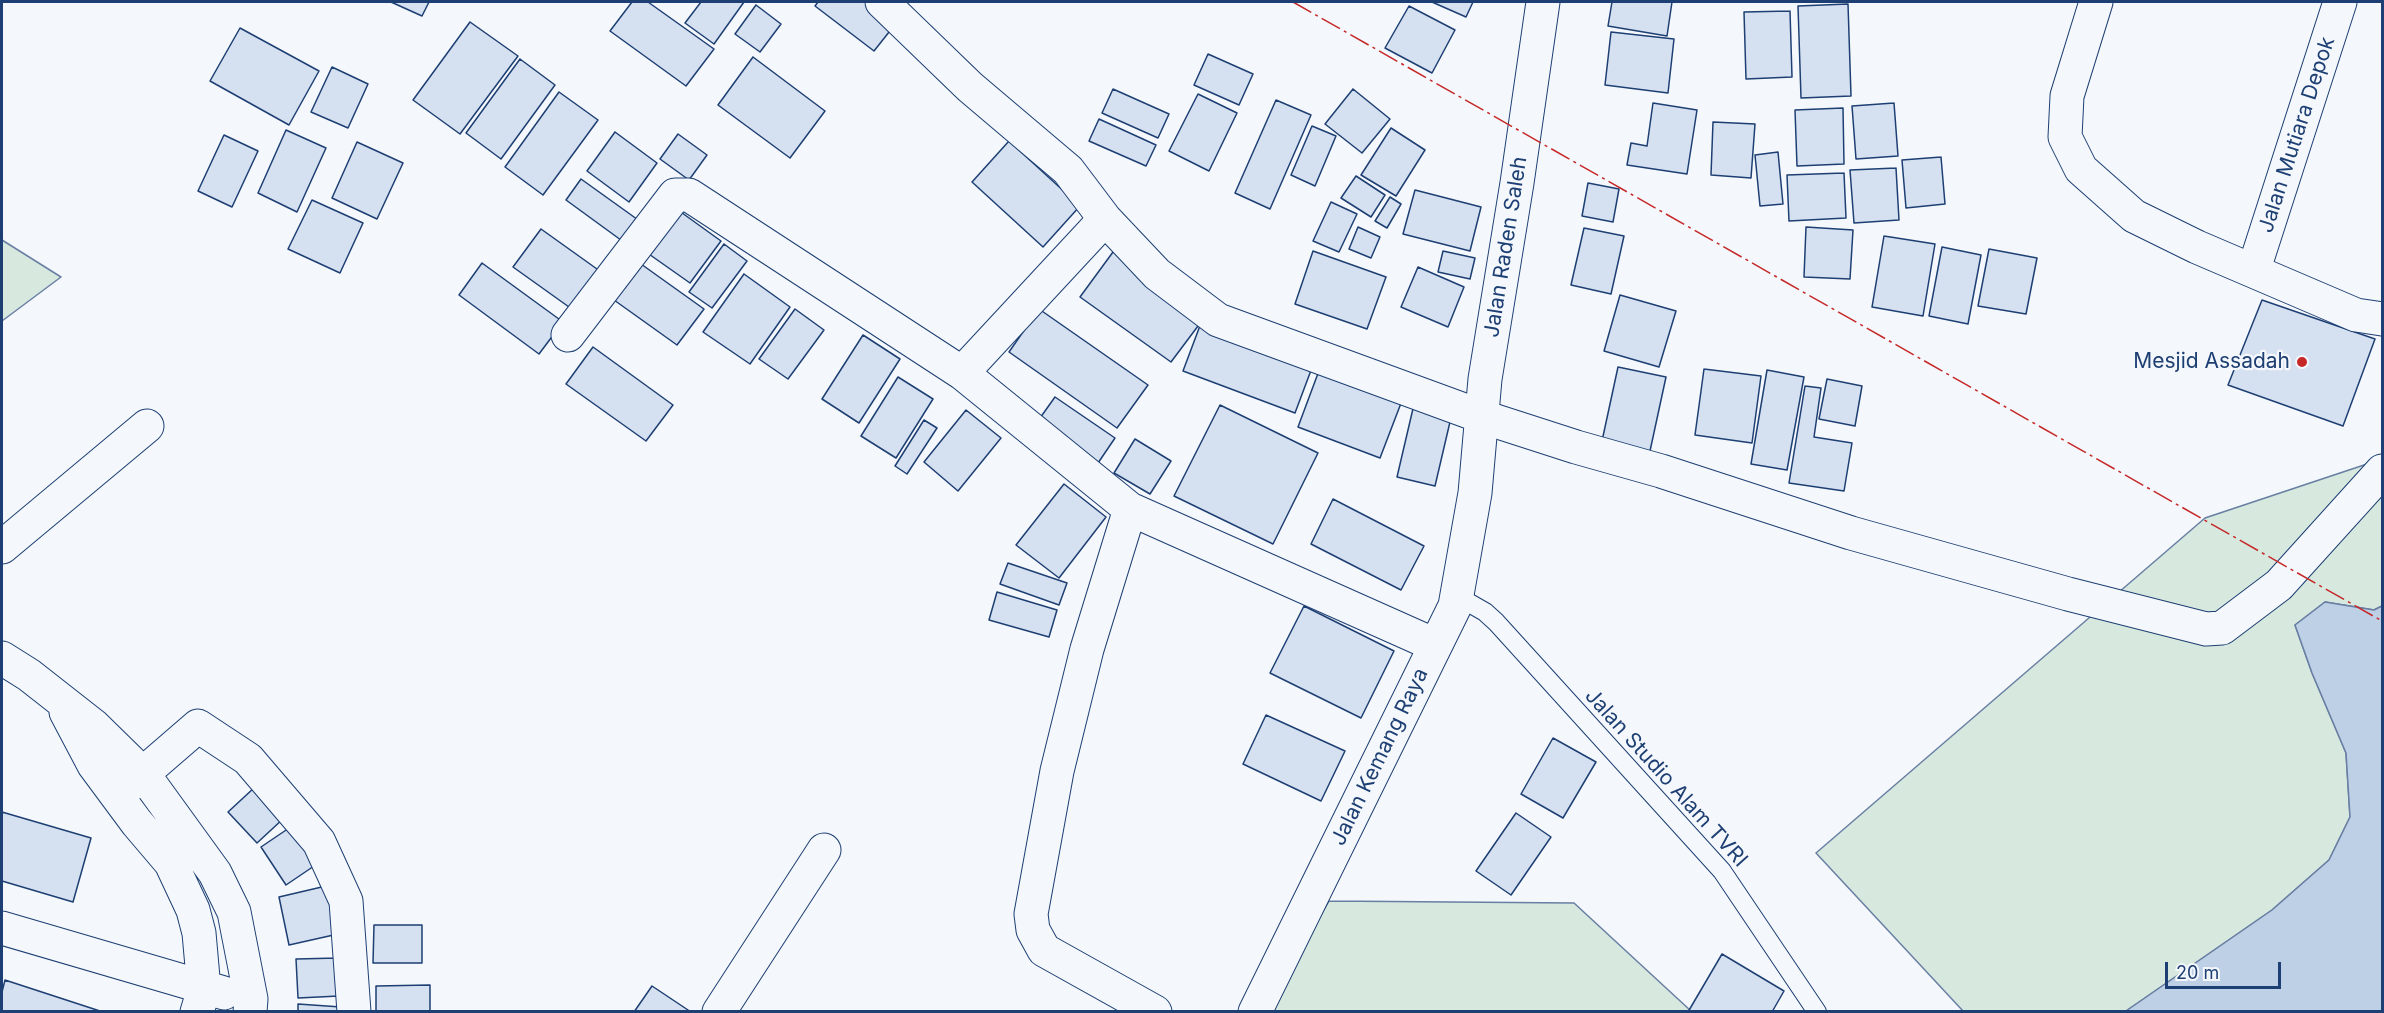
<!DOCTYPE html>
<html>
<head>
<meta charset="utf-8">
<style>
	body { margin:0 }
	#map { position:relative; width:2384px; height:1013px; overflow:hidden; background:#f4f7fb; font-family:Inter,sans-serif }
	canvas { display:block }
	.frame { position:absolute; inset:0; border:3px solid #1d3f73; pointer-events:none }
	.scale { position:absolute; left:2165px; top:962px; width:116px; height:27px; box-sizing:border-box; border:3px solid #1d3f73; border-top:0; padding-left:8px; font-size:18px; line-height:21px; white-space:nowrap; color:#1d3f73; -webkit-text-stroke:4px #f4f7fb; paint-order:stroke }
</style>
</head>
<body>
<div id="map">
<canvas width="2384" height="1013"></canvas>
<div class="frame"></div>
<div class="scale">20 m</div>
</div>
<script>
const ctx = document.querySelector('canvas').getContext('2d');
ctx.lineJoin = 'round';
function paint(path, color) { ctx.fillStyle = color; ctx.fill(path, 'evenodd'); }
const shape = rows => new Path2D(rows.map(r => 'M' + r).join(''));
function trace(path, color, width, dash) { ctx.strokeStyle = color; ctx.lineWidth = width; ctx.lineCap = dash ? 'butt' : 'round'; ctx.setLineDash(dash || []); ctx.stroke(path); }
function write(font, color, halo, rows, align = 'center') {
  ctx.font = font + ' Inter,sans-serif'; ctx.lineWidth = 4.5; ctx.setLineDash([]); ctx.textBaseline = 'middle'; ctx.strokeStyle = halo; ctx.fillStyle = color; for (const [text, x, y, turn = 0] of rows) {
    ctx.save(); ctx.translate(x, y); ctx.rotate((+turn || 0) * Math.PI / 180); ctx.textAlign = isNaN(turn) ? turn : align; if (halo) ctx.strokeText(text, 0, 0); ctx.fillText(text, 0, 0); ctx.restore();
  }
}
const green = shape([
	[2,240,61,277,2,321,2,240],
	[2382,459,2382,606,2374,610,2325,602,2295,625,2312,673,2346,753,2350,817,2329,860,2272,910,2126,1011,1963,1011,1816,853,2205,518,2382,459],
	[1329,901,1574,903,1691,1011,1263,1012,1329,901]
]);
const water = shape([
	[2325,602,2374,610,2382,606,2382,1011,2126,1011,2272,910,2329,860,2350,817,2346,753,2312,673,2295,625,2325,602]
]);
const building = shape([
	[391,2,429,2,422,16,391,2],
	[632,2,648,2,714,49,686,86,610,31,632,2],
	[701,2,744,2,714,44,685,23,701,2],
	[818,2,870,2,897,22,874,51,815,6,818,2],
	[1432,2,1473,2,1466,17,1432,2],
	[1612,2,1672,2,1667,36,1608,26,1612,2],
	[1848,4,1851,96,1801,98,1798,6,1848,4],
	[756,5,781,24,760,52,735,34,756,5],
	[1409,6,1455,30,1432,73,1385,48,1409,6],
	[1790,11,1792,77,1746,79,1744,12,1790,11],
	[470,22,518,56,460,134,413,100,470,22],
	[240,28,319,71,289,125,210,81,240,28],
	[1611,32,1674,39,1668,93,1605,85,1611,32],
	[1208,54,1253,74,1239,105,1194,85,1208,54],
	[753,57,825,111,790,158,718,105,753,57],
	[520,59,555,85,501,159,466,133,520,59],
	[332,67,368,84,348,128,311,112,332,67],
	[1113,89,1169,114,1158,138,1102,113,1113,89],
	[1353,89,1390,119,1362,153,1325,124,1353,89],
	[559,92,598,120,543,195,505,167,559,92],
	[1198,94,1237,113,1209,171,1169,151,1198,94],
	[1276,100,1311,115,1270,209,1235,193,1276,100],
	[1653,103,1697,110,1687,174,1627,165,1631,143,1647,146,1653,103],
	[1894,103,1898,156,1856,159,1852,106,1894,103],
	[1843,108,1844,164,1797,166,1795,110,1843,108],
	[1099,119,1156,145,1146,166,1089,141,1099,119],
	[1713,122,1755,124,1751,178,1711,175,1713,122],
	[1312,126,1336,136,1315,186,1291,175,1312,126],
	[1391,128,1425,150,1396,196,1361,175,1391,128],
	[286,130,326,148,297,212,258,193,286,130],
	[615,132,657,163,629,202,587,171,615,132],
	[678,134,707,155,689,180,660,159,678,134],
	[224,135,258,151,232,207,198,191,224,135],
	[1009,141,1080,206,1043,247,972,182,1009,141],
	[357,142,403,163,377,219,332,198,357,142],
	[1778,152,1783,204,1760,206,1755,155,1778,152],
	[1941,157,1945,204,1906,208,1902,160,1941,157],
	[1896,168,1899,220,1854,223,1850,170,1896,168],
	[1844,173,1846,218,1789,221,1787,175,1844,173],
	[1356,176,1385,195,1371,217,1341,198,1356,176],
	[581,179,641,222,625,243,566,200,581,179],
	[1588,183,1619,189,1613,222,1582,216,1588,183],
	[1415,190,1481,207,1470,251,1403,234,1415,190],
	[1390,197,1401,204,1387,228,1375,221,1390,197],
	[312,200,363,223,340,273,288,249,312,200],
	[1331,202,1357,214,1339,252,1313,241,1331,202],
	[678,210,721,241,690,283,646,252,678,210],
	[1358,227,1380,237,1371,258,1349,249,1358,227],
	[1806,227,1853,230,1850,279,1804,277,1806,227],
	[1584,228,1624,236,1611,294,1571,285,1584,228],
	[541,229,604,274,576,312,513,267,541,229],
	[1884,236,1935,244,1923,316,1872,307,1884,236],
	[724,244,747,261,712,308,689,292,724,244],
	[1942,247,1981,255,1968,324,1929,316,1942,247],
	[1989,249,2037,258,2026,314,1978,306,1989,249],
	[1313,251,1386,277,1367,329,1295,304,1313,251],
	[1443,251,1475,258,1470,279,1438,272,1443,251],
	[1113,252,1204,318,1171,362,1080,297,1113,252],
	[482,263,563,322,539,354,459,295,482,263],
	[641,264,704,309,677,345,614,300,641,264],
	[1418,267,1464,287,1448,327,1401,307,1418,267],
	[744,274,790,307,750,364,703,332,744,274],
	[1620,295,1676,311,1659,367,1604,351,1620,295],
	[2262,300,2375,339,2343,426,2228,385,2262,300],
	[795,309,824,330,788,379,759,359,795,309],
	[1039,309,1148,385,1117,428,1009,352,1039,309],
	[1201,323,1313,365,1295,413,1183,371,1201,323],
	[863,335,900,359,859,423,822,399,863,335],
	[593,347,673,405,646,441,566,384,593,347],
	[1618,367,1666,377,1650,451,1602,441,1618,367],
	[1320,368,1403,398,1380,458,1298,427,1320,368],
	[1704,369,1761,376,1752,443,1695,435,1704,369],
	[1767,370,1804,377,1787,470,1751,464,1767,370],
	[898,377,933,399,896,458,861,436,898,377],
	[1827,379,1862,386,1855,426,1819,419,1827,379],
	[1805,386,1821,388,1814,437,1852,443,1844,491,1789,483,1805,386],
	[1055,397,1115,438,1096,466,1035,425,1055,397],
	[1415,400,1453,409,1435,486,1397,477,1415,400],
	[1220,405,1318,453,1273,544,1174,496,1220,405],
	[966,410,1001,438,958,491,924,462,966,410],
	[924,420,937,428,907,474,895,466,924,420],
	[1135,439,1171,461,1150,494,1114,473,1135,439],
	[1064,484,1106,517,1059,578,1016,545,1064,484],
	[1333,499,1424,546,1401,590,1311,544,1333,499],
	[1008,563,1067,583,1059,605,1000,584,1008,563],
	[997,592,1057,610,1049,637,989,620,997,592],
	[1304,606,1394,651,1361,718,1270,673,1304,606],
	[1266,715,1345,751,1321,801,1243,764,1266,715],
	[1553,738,1596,762,1563,818,1521,794,1553,738],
	[255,787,284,818,257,843,228,812,255,787],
	[2,812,91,838,73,902,2,881,2,812],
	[1516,813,1551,837,1511,895,1476,871,1516,813],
	[295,824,320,862,286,885,261,847,295,824],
	[326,886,338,934,289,945,279,897,326,886],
	[374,925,422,925,422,963,373,963,374,925],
	[1722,954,1784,991,1772,1012,1688,1012,1722,954],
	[338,958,339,996,298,998,296,959,338,958],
	[5,980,103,1012,2,1012,2,992,5,980],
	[430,985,430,1012,376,1012,376,986,430,985],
	[652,986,691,1012,634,1012,652,986],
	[298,1004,341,1007,341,1012,298,1012,298,1004]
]);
const lane = shape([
	[1457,596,1485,612,1496,622,1722,871,1817,1012]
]);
const street = shape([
	[882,2,970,87,1068,170,1105,219,1157,274,1218,320,1483,417,1576,447,1661,471,1851,533,2068,594,2206,629,2222,628,2279,585,2382,471],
	[2096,2,2067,96,2065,137,2081,169,2134,216,2197,247,2356,315,2382,319],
	[2254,269,2340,2],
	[568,335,675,195,689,195,962,373,1130,509,1435,645],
	[962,373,1105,219],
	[1130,509,1087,649,1057,771,1031,914,1033,930,1044,950,1155,1012],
	[2,547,147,426],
	[2,658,29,675,94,726,144,775,215,873,234,912,251,999,250,1012],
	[66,712,94,765,137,823,171,863,193,910,199,933,204,989,197,1012],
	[117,796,198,726,248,759,319,842,346,901,354,1012],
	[2,928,224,993],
	[719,1012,824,850]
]);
const secondary = shape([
	[1255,1012,1455,606,1475,493,1485,379,1517,183,1543,2]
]);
const power = shape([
	[1293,2,2382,621]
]);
const markers = [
	[2302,362,6,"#c62828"]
];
const streetNames = [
	["Jalan Mutiara Depok",2297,135,-72],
	["Jalan Raden Saleh",1506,247,-81],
	["Jalan Kemang Raya",1380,757,-64],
	["Jalan Studio Alam TVRI",1666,778,48]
];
const poiNames = [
	["Mesjid Assadah",2290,362]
];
paint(green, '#d7e8df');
trace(green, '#687fa3', 1.5);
paint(water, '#bed0e5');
trace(water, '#687fa3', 1.5);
paint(building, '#d5e0f0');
trace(building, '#1d3f73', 1.5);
trace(lane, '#1d3f73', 20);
trace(street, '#1d3f73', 35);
trace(secondary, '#1d3f73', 35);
trace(lane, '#f4f7fb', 18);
trace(street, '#f4f7fb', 33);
trace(secondary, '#f4f7fb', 33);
trace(power, '#c62828', 1.5, [21, 4.5, 3, 4.5]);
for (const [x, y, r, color] of markers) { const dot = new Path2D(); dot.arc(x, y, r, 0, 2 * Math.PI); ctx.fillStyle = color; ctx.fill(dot); trace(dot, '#f4f7fb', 2); }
write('21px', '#1d3f73', '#f4f7fb', streetNames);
write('21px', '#1d3f73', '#f4f7fb', poiNames, 'right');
</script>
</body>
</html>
